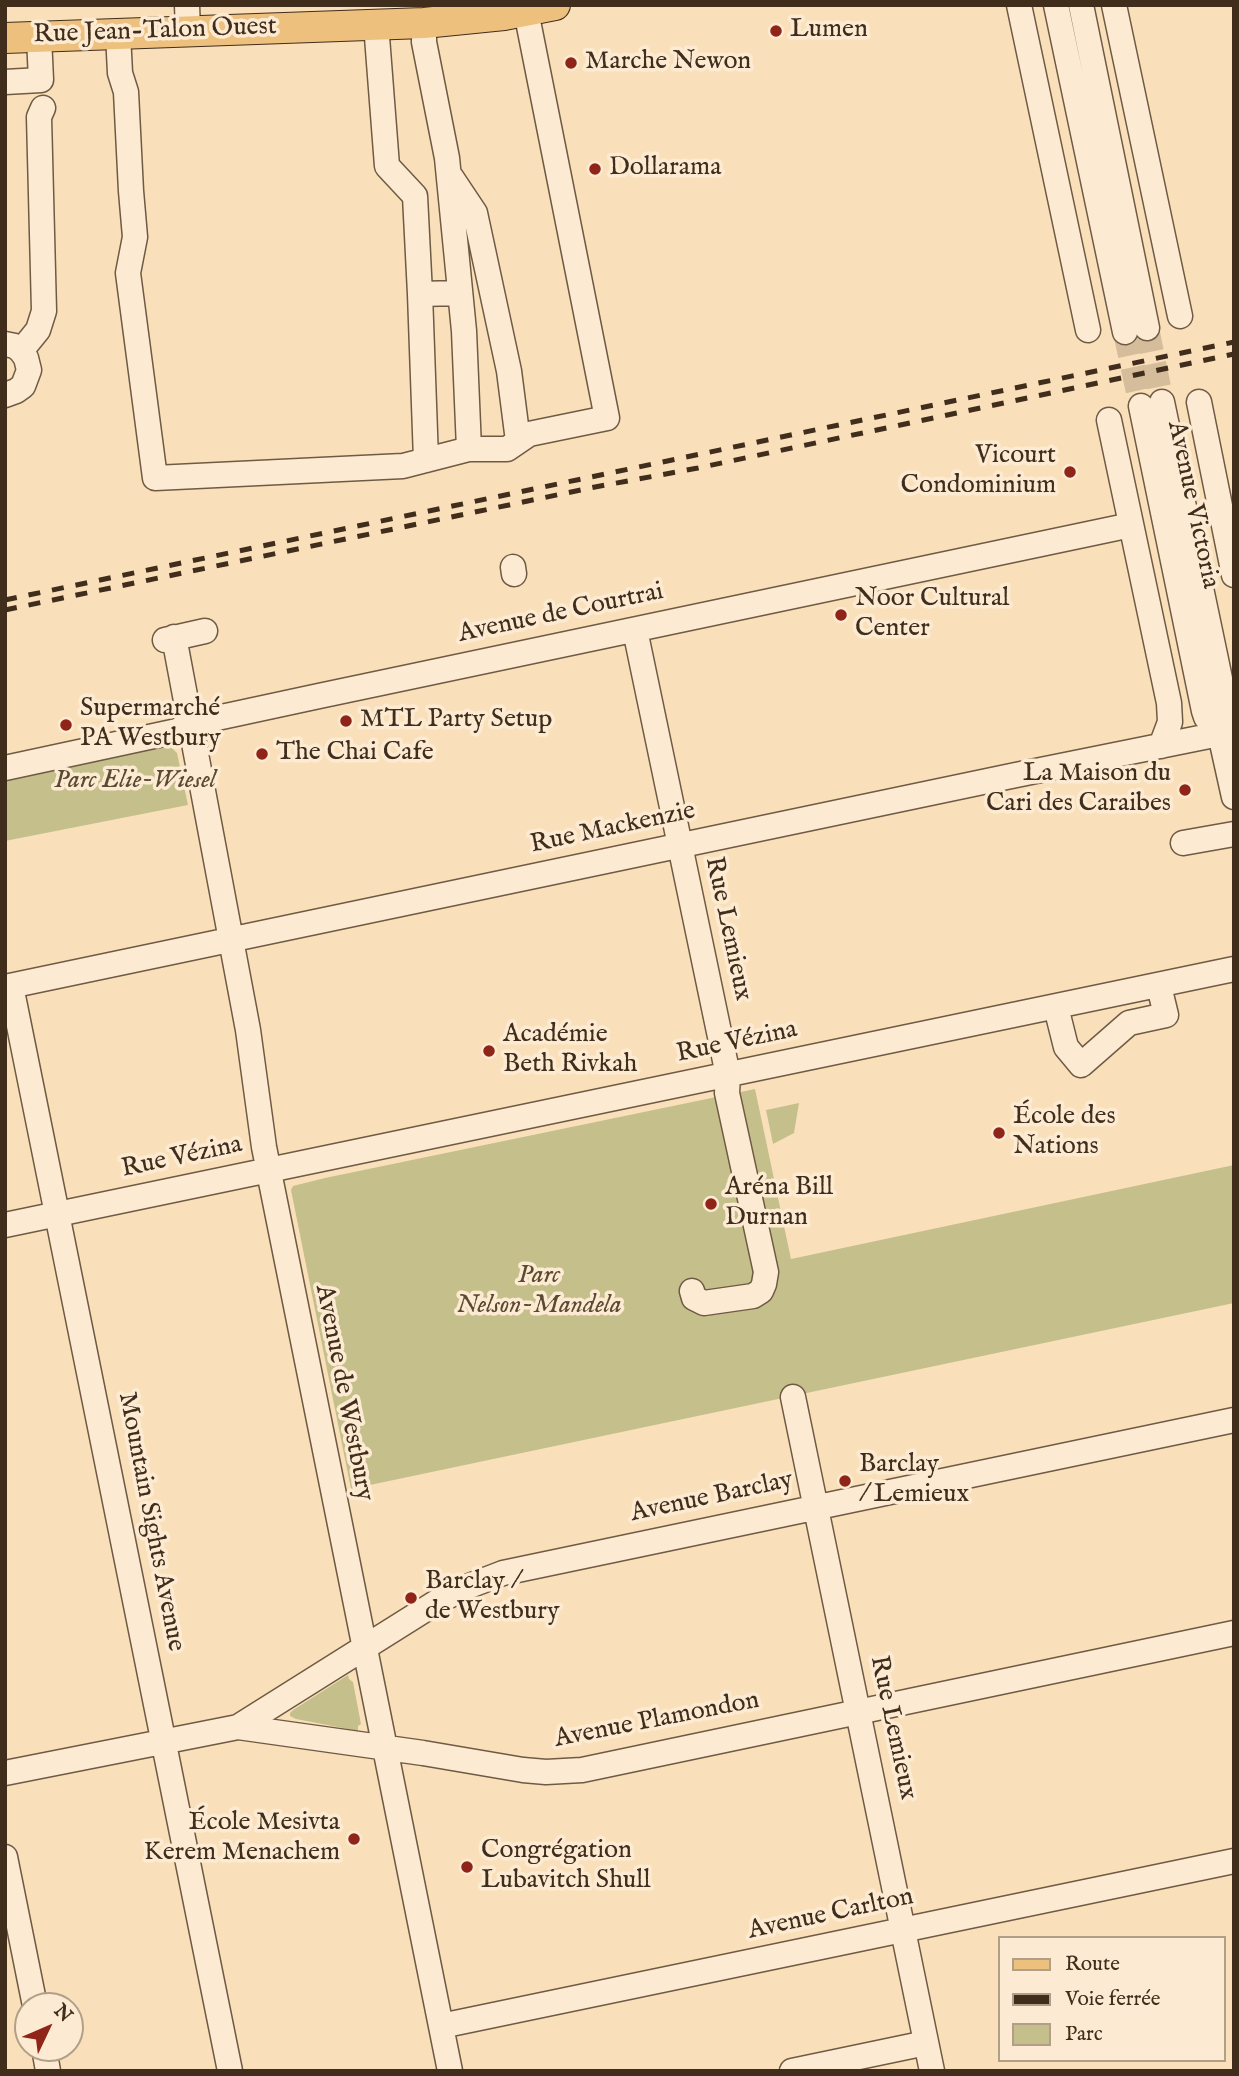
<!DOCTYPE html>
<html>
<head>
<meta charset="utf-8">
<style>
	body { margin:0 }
	#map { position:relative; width:1239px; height:2076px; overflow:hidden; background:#fae0ba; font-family:"IM FELL English",serif }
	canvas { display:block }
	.frame { position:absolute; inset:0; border:7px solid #412d1c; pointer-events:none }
	.legend { position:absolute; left:998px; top:1936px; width:228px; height:126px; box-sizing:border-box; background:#fcebd2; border:2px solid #b19f89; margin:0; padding:9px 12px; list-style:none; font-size:21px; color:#412d1c }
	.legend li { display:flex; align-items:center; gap:14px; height:35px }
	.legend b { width:35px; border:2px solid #b19f89 }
	.north { position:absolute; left:14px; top:1992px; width:70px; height:70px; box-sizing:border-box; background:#fcebd2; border:2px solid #b19f89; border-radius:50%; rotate:46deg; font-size:19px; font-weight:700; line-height:28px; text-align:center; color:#412d1c }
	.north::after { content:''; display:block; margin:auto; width:24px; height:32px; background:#8f2418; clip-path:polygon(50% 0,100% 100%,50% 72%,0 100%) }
</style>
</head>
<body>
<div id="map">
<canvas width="1239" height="2076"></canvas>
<div class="frame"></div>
<ul class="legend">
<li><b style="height:9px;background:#edc07d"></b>Route</li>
<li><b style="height:9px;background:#412d1c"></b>Voie ferrée</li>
<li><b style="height:19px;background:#c5c08b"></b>Parc</li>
</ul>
<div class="north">N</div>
</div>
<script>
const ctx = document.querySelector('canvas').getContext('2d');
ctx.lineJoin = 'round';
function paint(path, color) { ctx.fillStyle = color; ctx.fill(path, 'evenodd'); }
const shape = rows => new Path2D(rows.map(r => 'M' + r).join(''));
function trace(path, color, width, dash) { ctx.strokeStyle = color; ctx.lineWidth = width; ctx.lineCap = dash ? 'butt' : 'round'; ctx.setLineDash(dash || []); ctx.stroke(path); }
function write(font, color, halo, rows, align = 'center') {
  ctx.font = font + ' "IM FELL English",serif'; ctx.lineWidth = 7; ctx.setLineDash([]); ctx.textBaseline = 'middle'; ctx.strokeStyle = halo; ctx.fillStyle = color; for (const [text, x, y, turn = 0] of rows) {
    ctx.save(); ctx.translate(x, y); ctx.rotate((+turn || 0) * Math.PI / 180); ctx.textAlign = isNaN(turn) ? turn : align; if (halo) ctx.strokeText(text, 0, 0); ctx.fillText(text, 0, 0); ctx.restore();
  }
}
const green = shape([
	[162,743,163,748,171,747,177,753,188,805,5,841,5,776],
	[755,1089,791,1259,1234,1165,1234,1303,351,1489,291,1190,293,1186,325,1178],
	[799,1103,794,1133,773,1144,766,1110],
	[348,1675,349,1679,353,1682,361,1724,358,1726,358,1731,296,1719,290,1716,290,1713,293,1710]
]);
const minorTunnel = shape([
	[1147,328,1162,402],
	[1125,332,1141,406]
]);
const minor = shape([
	[187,5,188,31],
	[1019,5,1088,330],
	[1056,5,1125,332],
	[1081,5,1147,328],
	[1114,5,1180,316],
	[424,23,424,42,447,158,464,331,469,449],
	[376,24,387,166,415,196,420,294],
	[118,34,120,73,126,92,131,191,135,237,128,273,155,478,403,466,469,449,507,449,529,434,607,418,526,11],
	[5,82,41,80,39,37],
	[451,177,475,213,509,371,518,441],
	[5,344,15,346,21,351,26,358,29,370,23,386,16,391,5,395],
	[21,351,38,330,44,311,39,117,43,108],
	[1162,402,1227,712,1220,734],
	[1199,402,1234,575],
	[1141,406,1204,711,1206,717,1220,734,1234,797],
	[1109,420,1169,703,1170,722,1161,746],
	[426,460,420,294,460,293],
	[513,567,514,574],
	[635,630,728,1075,727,1093,766,1272,764,1284,761,1291,753,1296,704,1303,694,1298,692,1291],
	[174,637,248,1030,264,1147,450,2071],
	[165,640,205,631],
	[5,768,177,731,189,724,319,696,1131,525],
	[1183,843,1234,834],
	[11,986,230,2071],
	[5,987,1016,775,1234,731],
	[1056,1007,1066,1047,1081,1065,1129,1023,1166,1015,1159,986],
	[5,1225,1234,969],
	[793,1397,932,2071],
	[238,1727,437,1602,464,1588,503,1573,1234,1420],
	[5,1773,238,1727,423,1753,523,1770,546,1772,582,1770,1234,1633],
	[5,1857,35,2006],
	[441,2026,1234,1861],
	[44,2048,48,2071],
	[792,2071,926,2043]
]);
const major = shape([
	[5,38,424,23,504,15,555,5]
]);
const rail = shape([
	[5,600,1234,342],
	[5,610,595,487,698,468,1234,354]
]);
const markers = [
	[776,31,7,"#8f2418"],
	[571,63,7,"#8f2418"],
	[595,169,7,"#8f2418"],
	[1070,472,7,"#8f2418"],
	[841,615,7,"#8f2418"],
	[346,721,7,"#8f2418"],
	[66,725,7,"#8f2418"],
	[262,754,7,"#8f2418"],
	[1185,790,7,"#8f2418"],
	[489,1051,7,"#8f2418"],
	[999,1133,7,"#8f2418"],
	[711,1204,7,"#8f2418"],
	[845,1481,7,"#8f2418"],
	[411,1598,7,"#8f2418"],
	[354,1839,7,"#8f2418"],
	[467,1867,7,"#8f2418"]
];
const poiNames = [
	["Lumen",790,31],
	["Marche Newon",585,63],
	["Dollarama",609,169],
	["Vicourt",1056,457,"right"],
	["Condominium",1056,487,"right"],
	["Noor Cultural",855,600],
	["Center",855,630],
	["Supermarché",80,710],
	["PA Westbury",80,740],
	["MTL Party Setup",360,721],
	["The Chai Cafe",276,754],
	["La Maison du",1171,775,"right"],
	["Cari des Caraibes",1171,805,"right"],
	["Académie",503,1036],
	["Beth Rivkah",503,1066],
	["École des",1013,1118],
	["Nations",1013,1148],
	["Aréna Bill",725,1189],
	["Durnan",725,1219],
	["Barclay",859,1466],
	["/ Lemieux",859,1496],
	["Barclay /",425,1583],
	["de Westbury",425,1613],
	["École Mesivta",340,1824,"right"],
	["Kerem Menachem",340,1854,"right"],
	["Congrégation",481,1852],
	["Lubavitch Shull",481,1882]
];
const streetNames = [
	["Rue Jean-Talon Ouest",155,32,-2],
	["Avenue Victoria",1192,505,78],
	["Avenue de Courtrai",561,614,-12],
	["Rue Mackenzie",613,829,-12],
	["Rue Lemieux",727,929,78],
	["Rue Vézina",737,1043,-12],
	["Rue Vézina",182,1158,-12],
	["Avenue de Westbury",343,1393,79],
	["Avenue Barclay",712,1498,-12],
	["Mountain Sights Avenue",150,1522,79],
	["Avenue Plamondon",657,1721,-11],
	["Rue Lemieux",892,1728,78],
	["Avenue Carlton",831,1915,-12]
];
const parkNames = [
	["Parc Elie-Wiesel",135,782],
	["Parc",539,1277],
	["Nelson-Mandela",539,1307]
];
paint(green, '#c5c08b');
trace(minorTunnel, '#d5bc9a', 24, [24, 12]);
trace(minor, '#6f5a44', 27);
trace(major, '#412d1c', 32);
trace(minor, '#fcebd2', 24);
trace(major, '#edc07d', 30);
trace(rail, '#412d1c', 5, [12, 12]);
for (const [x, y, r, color] of markers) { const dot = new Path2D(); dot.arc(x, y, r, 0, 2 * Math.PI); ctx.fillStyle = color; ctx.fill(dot); trace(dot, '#fcebd2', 2.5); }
write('26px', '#412d1c', '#fcebd2', poiNames, 'left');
write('26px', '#412d1c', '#fcebd2', streetNames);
write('italic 26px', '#5b4a32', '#fcebd2', parkNames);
</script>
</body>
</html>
